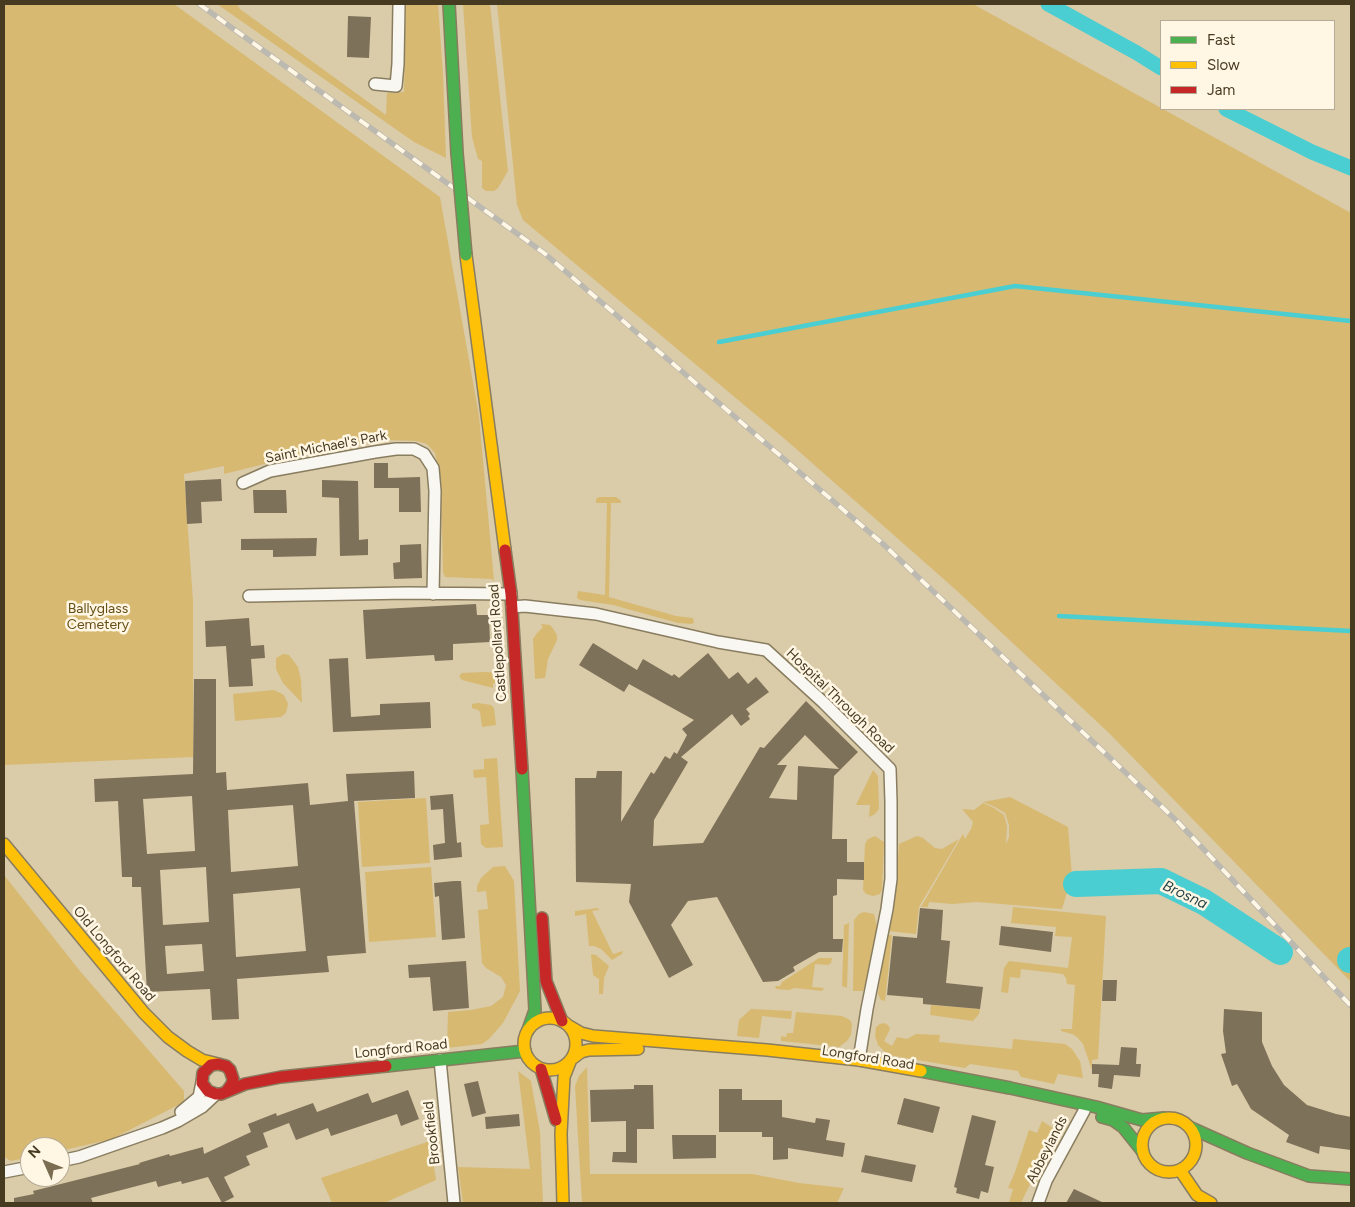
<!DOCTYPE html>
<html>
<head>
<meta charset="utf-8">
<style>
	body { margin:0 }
	#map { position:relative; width:1355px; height:1207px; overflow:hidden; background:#dacba9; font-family:Figtree,sans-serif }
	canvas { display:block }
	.frame { position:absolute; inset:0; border:5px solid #463b21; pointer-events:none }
	.legend { position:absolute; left:1160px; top:20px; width:175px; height:90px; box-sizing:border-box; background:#fff6e4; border:1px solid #b5ab96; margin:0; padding:6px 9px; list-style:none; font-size:15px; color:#463b21 }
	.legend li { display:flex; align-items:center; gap:10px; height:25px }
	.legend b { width:25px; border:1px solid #b5ab96 }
	.north { position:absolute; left:20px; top:1137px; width:50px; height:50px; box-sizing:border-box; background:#fff6e4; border:1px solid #b5ab96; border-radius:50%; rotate:314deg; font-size:14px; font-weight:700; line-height:20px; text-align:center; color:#463b21 }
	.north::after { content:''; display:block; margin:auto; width:18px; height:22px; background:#7a6d51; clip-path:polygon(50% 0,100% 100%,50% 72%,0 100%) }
</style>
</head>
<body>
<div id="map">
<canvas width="1355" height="1207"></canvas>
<div class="frame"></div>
<ul class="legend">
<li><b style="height:6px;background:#4caf50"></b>Fast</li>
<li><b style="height:6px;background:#ffc107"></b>Slow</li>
<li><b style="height:6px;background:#c62828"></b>Jam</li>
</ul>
<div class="north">N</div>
</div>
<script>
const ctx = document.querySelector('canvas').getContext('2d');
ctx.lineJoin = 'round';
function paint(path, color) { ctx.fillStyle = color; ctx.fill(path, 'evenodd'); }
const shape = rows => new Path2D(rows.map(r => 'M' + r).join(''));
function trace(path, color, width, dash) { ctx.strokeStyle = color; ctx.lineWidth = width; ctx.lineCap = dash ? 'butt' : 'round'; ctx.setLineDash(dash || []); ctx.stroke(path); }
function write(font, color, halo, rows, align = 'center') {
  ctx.font = font + ' Figtree,sans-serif'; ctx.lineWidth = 5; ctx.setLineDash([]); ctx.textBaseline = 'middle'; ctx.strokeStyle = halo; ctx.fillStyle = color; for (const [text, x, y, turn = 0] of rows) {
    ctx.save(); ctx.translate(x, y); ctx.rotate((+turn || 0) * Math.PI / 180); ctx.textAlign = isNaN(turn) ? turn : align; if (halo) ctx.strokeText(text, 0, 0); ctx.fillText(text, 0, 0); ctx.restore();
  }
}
const green = shape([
	[4,4,174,4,440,197,479,416,494,581,492,579,445,577,443,572,441,480,435,453,427,444,416,441,384,440,351,444,293,457,224,474,224,466,184,474,193,601,193,757,4,765],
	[217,4,237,4,240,9,386,115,387,93,404,92,406,4,438,4,443,74,446,158,414,142],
	[463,4,490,4,508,171,498,188,494,191,486,191,482,188,482,161,478,159,472,137],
	[497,4,973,4,1351,213,1351,982,1109,733,956,590,786,440,523,220,517,205],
	[599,497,616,497,621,501,621,503,611,503,609,597,676,616,693,618,694,623,691,624,678,623,613,605,580,600,577,598,578,591,605,595,607,503,596,503,596,499],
	[542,624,550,625,552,627,557,635,557,640,548,659,545,678,535,679,533,639,537,633,543,627,541,625],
	[283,654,289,655,298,667,301,680,302,703,283,683,276,669,276,658],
	[484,672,501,673,502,677,499,681,493,684,493,688,462,680,459,676,462,673],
	[274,690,284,695,288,704,286,713,281,717,235,721,233,694],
	[478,703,491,705,494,708,496,725,482,727,480,712,478,710,472,708,472,704],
	[497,758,503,847,486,848,481,844,480,825,489,824,486,777,474,778,473,770,484,769,484,759],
	[873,770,878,776,879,809,875,814,869,817,870,805,856,805],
	[1010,797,1068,827,1072,876,1062,909,977,902,952,904,929,902,928,907,921,907,963,834,965,839,971,829,973,822,962,809,974,810,983,803,994,808,1004,815,1007,826,1006,844,1009,837,1009,825,1005,813,995,807,983,802],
	[426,798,430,863,362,867,358,802],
	[875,836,884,842,883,868,882,890,880,894,873,896,866,894,863,890,865,844,868,839],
	[917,836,923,838,935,848,942,849,959,839,919,907,916,934,888,931,896,887,899,844],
	[505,866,514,881,520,991,503,1023,489,1039,482,1044,447,1048,448,1012,471,1010,491,1006,503,997,506,985,501,977,486,968,482,963,478,910,488,909,486,891,477,892,477,886,481,878,493,867],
	[431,867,436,937,369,942,365,872],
	[4,875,80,971,184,1091,184,1102,112,1139,60,1151,60,1147,30,1147,30,1157,11,1161,4,1157],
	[1013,907,1106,916,1098,1059,1092,1060,1092,1070,1083,1044,1077,1037,1072,1034,1061,1031,1061,1029,1072,1029,1075,985,1067,984,1066,978,1063,974,1021,969,1020,978,1010,977,1008,993,1001,992,1004,968,1009,961,1068,968,1072,937,1055,936,1056,927,1011,923],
	[598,908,599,910,592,911,613,954,623,951,622,954,612,960,601,949,594,946,589,946,586,914,575,916,575,911],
	[864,912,874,914,877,927,867,979,863,991,853,991,854,920,859,914],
	[849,923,847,988,842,986,844,925],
	[886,935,892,935,885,1001,881,1000,878,994],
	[591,954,596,955,609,966,604,978,603,994,599,994,599,979,593,975],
	[819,958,832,958,831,963,828,965,815,964,812,987,824,988,822,991,795,988,789,990,776,989,775,986,780,986,782,982],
	[931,1005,980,1009,979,1014,973,1021,930,1015],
	[751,1009,792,1011,791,1019,762,1016,759,1038,737,1036,739,1020],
	[796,1012,842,1016,850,1020,852,1024,851,1035,847,1041,839,1047,781,1041,781,1036,786,1037,787,1033,793,1033],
	[884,1023,888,1025,890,1029,884,1041,892,1046,897,1037,907,1039,916,1034,940,1035,939,1042,1012,1049,1013,1039,1065,1044,1072,1049,1080,1061,1083,1078,1058,1074,1054,1084,1021,1077,1018,1071,970,1064,965,1068,888,1055,878,1045,875,1036,876,1027,880,1024],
	[587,1067,590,1174,752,1174,799,1183,844,1188,837,1203,582,1203,575,1086,579,1076],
	[518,1071,531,1081,540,1132,543,1203,463,1203,458,1167,530,1169],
	[1042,1121,1056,1130,1021,1203,1009,1203,1013,1189,1008,1188,1015,1172,1029,1130,1037,1133],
	[430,1141,436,1180,384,1203,332,1203,321,1178]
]);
const stream = shape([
	[719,342,1015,286,1351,321],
	[1059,616,1351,631]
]);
const canal = shape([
	[1048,4,1137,53,1161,68],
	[1226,109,1312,152,1351,168]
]);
const river = shape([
	[1076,884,1161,881,1204,902,1280,952],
	[1350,960,1351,960]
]);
const building = shape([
	[348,16,371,17,369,58,347,57],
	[374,463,388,463,388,478,420,477,421,512,399,512,399,488,374,488],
	[221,479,222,501,201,502,202,523,187,524,185,481],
	[322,480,358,481,359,540,368,539,368,555,340,556,339,498,322,497],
	[253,490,286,490,287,513,254,513],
	[317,538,316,556,273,557,273,550,241,550,241,539],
	[421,544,422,578,394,579,393,563,400,562,400,545],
	[476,604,477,615,489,615,490,642,453,644,453,660,435,661,434,655,366,659,363,610],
	[249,618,251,646,264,645,265,658,251,659,253,686,229,687,226,646,206,647,205,621],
	[593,643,637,670,643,659,672,676,674,674,679,678,708,653,729,679,738,672,748,684,756,677,769,692,746,709,750,714,748,716,750,719,741,726,732,714,681,757,688,762,654,820,653,846,703,843,760,747,764,748,806,701,858,752,834,776,832,839,847,839,847,862,864,862,864,880,837,879,837,895,833,896,833,939,843,939,842,952,819,952,793,967,795,971,778,981,763,982,717,897,688,901,671,925,693,965,669,978,629,902,631,884,576,882,575,778,596,778,597,771,622,771,621,822,651,772,654,774,665,756,670,759,674,752,677,754,687,735,682,729,694,720,629,684,624,692,579,665],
	[805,735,839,769,798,766,797,800,769,798,787,765,777,765],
	[348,658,351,717,380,715,380,704,430,702,431,728,333,732,329,659],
	[194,679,216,679,216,773,226,772,227,790,308,783,310,805,348,801,346,774,414,771,415,798,354,801,366,953,327,956,329,972,237,979,239,1019,212,1020,210,989,147,992,141,887,132,887,132,877,122,877,118,801,95,802,94,779,193,774],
	[192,796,195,851,147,854,143,799],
	[293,805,298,866,231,872,228,810],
	[206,867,209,922,163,925,160,870],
	[300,888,306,951,236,957,233,894],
	[202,944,204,971,167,974,165,946],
	[453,794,457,843,461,842,462,857,434,860,433,845,445,843,443,809,431,810,430,796],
	[454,881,461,881,465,938,442,940,439,896,435,897,434,883],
	[920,908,943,910,941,940,950,941,946,983,983,987,980,1009,923,1004,923,998,887,995,893,936,917,938],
	[1001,926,1053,932,1051,952,999,945],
	[466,961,469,1008,433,1011,430,977,409,978,408,965],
	[1103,980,1117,980,1116,1001,1102,1001],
	[1224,1009,1262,1012,1262,1042,1272,1066,1284,1085,1307,1105,1336,1114,1351,1117,1351,1150,1320,1146,1319,1154,1286,1142,1289,1135,1251,1109,1237,1084,1232,1086,1221,1054,1226,1053,1223,1031],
	[1121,1047,1137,1048,1136,1064,1141,1064,1140,1077,1114,1075,1112,1089,1098,1087,1099,1074,1092,1074,1092,1064,1119,1065],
	[478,1081,486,1113,472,1117,464,1084],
	[634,1085,653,1085,654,1129,637,1129,637,1163,612,1162,613,1152,626,1152,626,1121,591,1122,590,1090,634,1089],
	[719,1089,742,1089,742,1100,782,1100,782,1117,815,1123,816,1118,830,1120,826,1140,845,1143,843,1157,788,1148,788,1159,773,1160,773,1137,762,1137,762,1132,719,1132],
	[408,1090,419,1119,401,1126,397,1114,331,1136,328,1128,296,1140,289,1123,263,1133,268,1147,246,1156,250,1165,224,1177,234,1197,222,1203,208,1177,182,1184,181,1181,158,1187,156,1181,91,1198,93,1203,14,1203,14,1198,34,1194,33,1191,140,1164,139,1163,169,1154,170,1156,203,1147,204,1154,251,1132,248,1124,276,1113,277,1116,313,1103,317,1112,368,1093,372,1103],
	[904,1098,940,1107,933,1133,897,1124],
	[519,1114,520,1126,486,1129,485,1117],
	[972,1115,996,1121,985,1165,994,1167,988,1193,981,1191,979,1199,956,1193,957,1188,954,1187],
	[672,1135,716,1135,716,1158,673,1159],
	[865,1155,916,1165,912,1182,861,1172],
	[1074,1189,1104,1203,1066,1203]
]);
const street = shape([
	[375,84,396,86,398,64,399,4],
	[243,483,270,471,375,452,396,449,414,449,424,454,433,468,435,491,433,594],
	[249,596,407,593,511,594],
	[512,607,525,606,596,614,718,642,766,650,824,703,890,769,891,802,891,879,887,909,867,1009,859,1060],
	[440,1060,454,1203],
	[181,1112,199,1097,202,1082],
	[60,1161,79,1157,162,1128,178,1121,202,1107,216,1094],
	[4,1172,30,1167],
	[1038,1203,1046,1181,1084,1111]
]);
const fast = shape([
	[449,4,457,153],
	[522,769,535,1010,528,1030],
	[386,1066,525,1051],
	[921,1071,1010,1088,1096,1107,1142,1120,1164,1118],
	[1102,1117,1113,1120,1123,1127,1143,1152],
	[1191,1128,1247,1153,1309,1176,1351,1179]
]);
const slow = shape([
	[466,255,505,550],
	[4,844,144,1013,168,1037,187,1051,202,1060,218,1064],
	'524 1044a26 26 0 1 1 52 0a26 26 0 1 1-52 0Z',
	[569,1026,581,1033,593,1036,767,1050,859,1060,921,1071],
	[573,1058,581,1052,589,1050,638,1049],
	'1142 1145a27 27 0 1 1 54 0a27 27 0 1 1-54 0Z',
	[1180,1170,1197,1195,1211,1203],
	[563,1203,561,1134,564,1077,570,1062]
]);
const jam = shape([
	[505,550,511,594,522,769],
	[542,918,546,981,562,1021],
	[541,1069,556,1120],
	[227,1091,232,1084,233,1079,230,1070,226,1066,218,1064,211,1065,203,1073,202,1083,208,1091,216,1094,221,1094,245,1084,281,1077,386,1066]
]);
const rail = shape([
	[199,4,544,253,882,543,1178,822,1351,1006]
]);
const fastBridge = shape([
	[457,153,466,255]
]);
const streetNames = [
	["Saint Michael's Park",326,447,-11],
	["Castlepollard Road",498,643,-94],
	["Hospital Through Road",840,701,44],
	["Old Longford Road",114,954,50],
	["Longford Road",401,1049,-6],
	["Longford Road",868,1058,9],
	["Brookfield",432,1133,-96],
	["Abbeylands",1047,1150,-63]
];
const parkNames = [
	["Ballyglass",98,609],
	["Cemetery",98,625]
];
const waterNames = [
	["Brosna",1185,895,25]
];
paint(green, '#d7b971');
trace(stream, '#4aced1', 4.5);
trace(canal, '#4aced1', 15);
trace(river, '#4aced1', 26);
paint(building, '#7e7159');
trace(street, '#897d60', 14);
trace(fast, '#897d60', 14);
trace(slow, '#897d60', 14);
trace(jam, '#897d60', 14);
trace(street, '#f9f7f2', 11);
trace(fast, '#4caf50', 11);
trace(slow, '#ffc107', 11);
trace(jam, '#c62828', 11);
trace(rail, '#bcb9b1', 5.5);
trace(rail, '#fff6e4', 4, [11]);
trace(fastBridge, '#897d60', 14, []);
trace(fastBridge, '#4caf50', 11);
write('14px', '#463b21', '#fff6e4', streetNames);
write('14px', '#664f17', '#fff6e4', parkNames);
write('italic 15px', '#1f3f44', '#fff6e4', waterNames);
</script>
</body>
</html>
